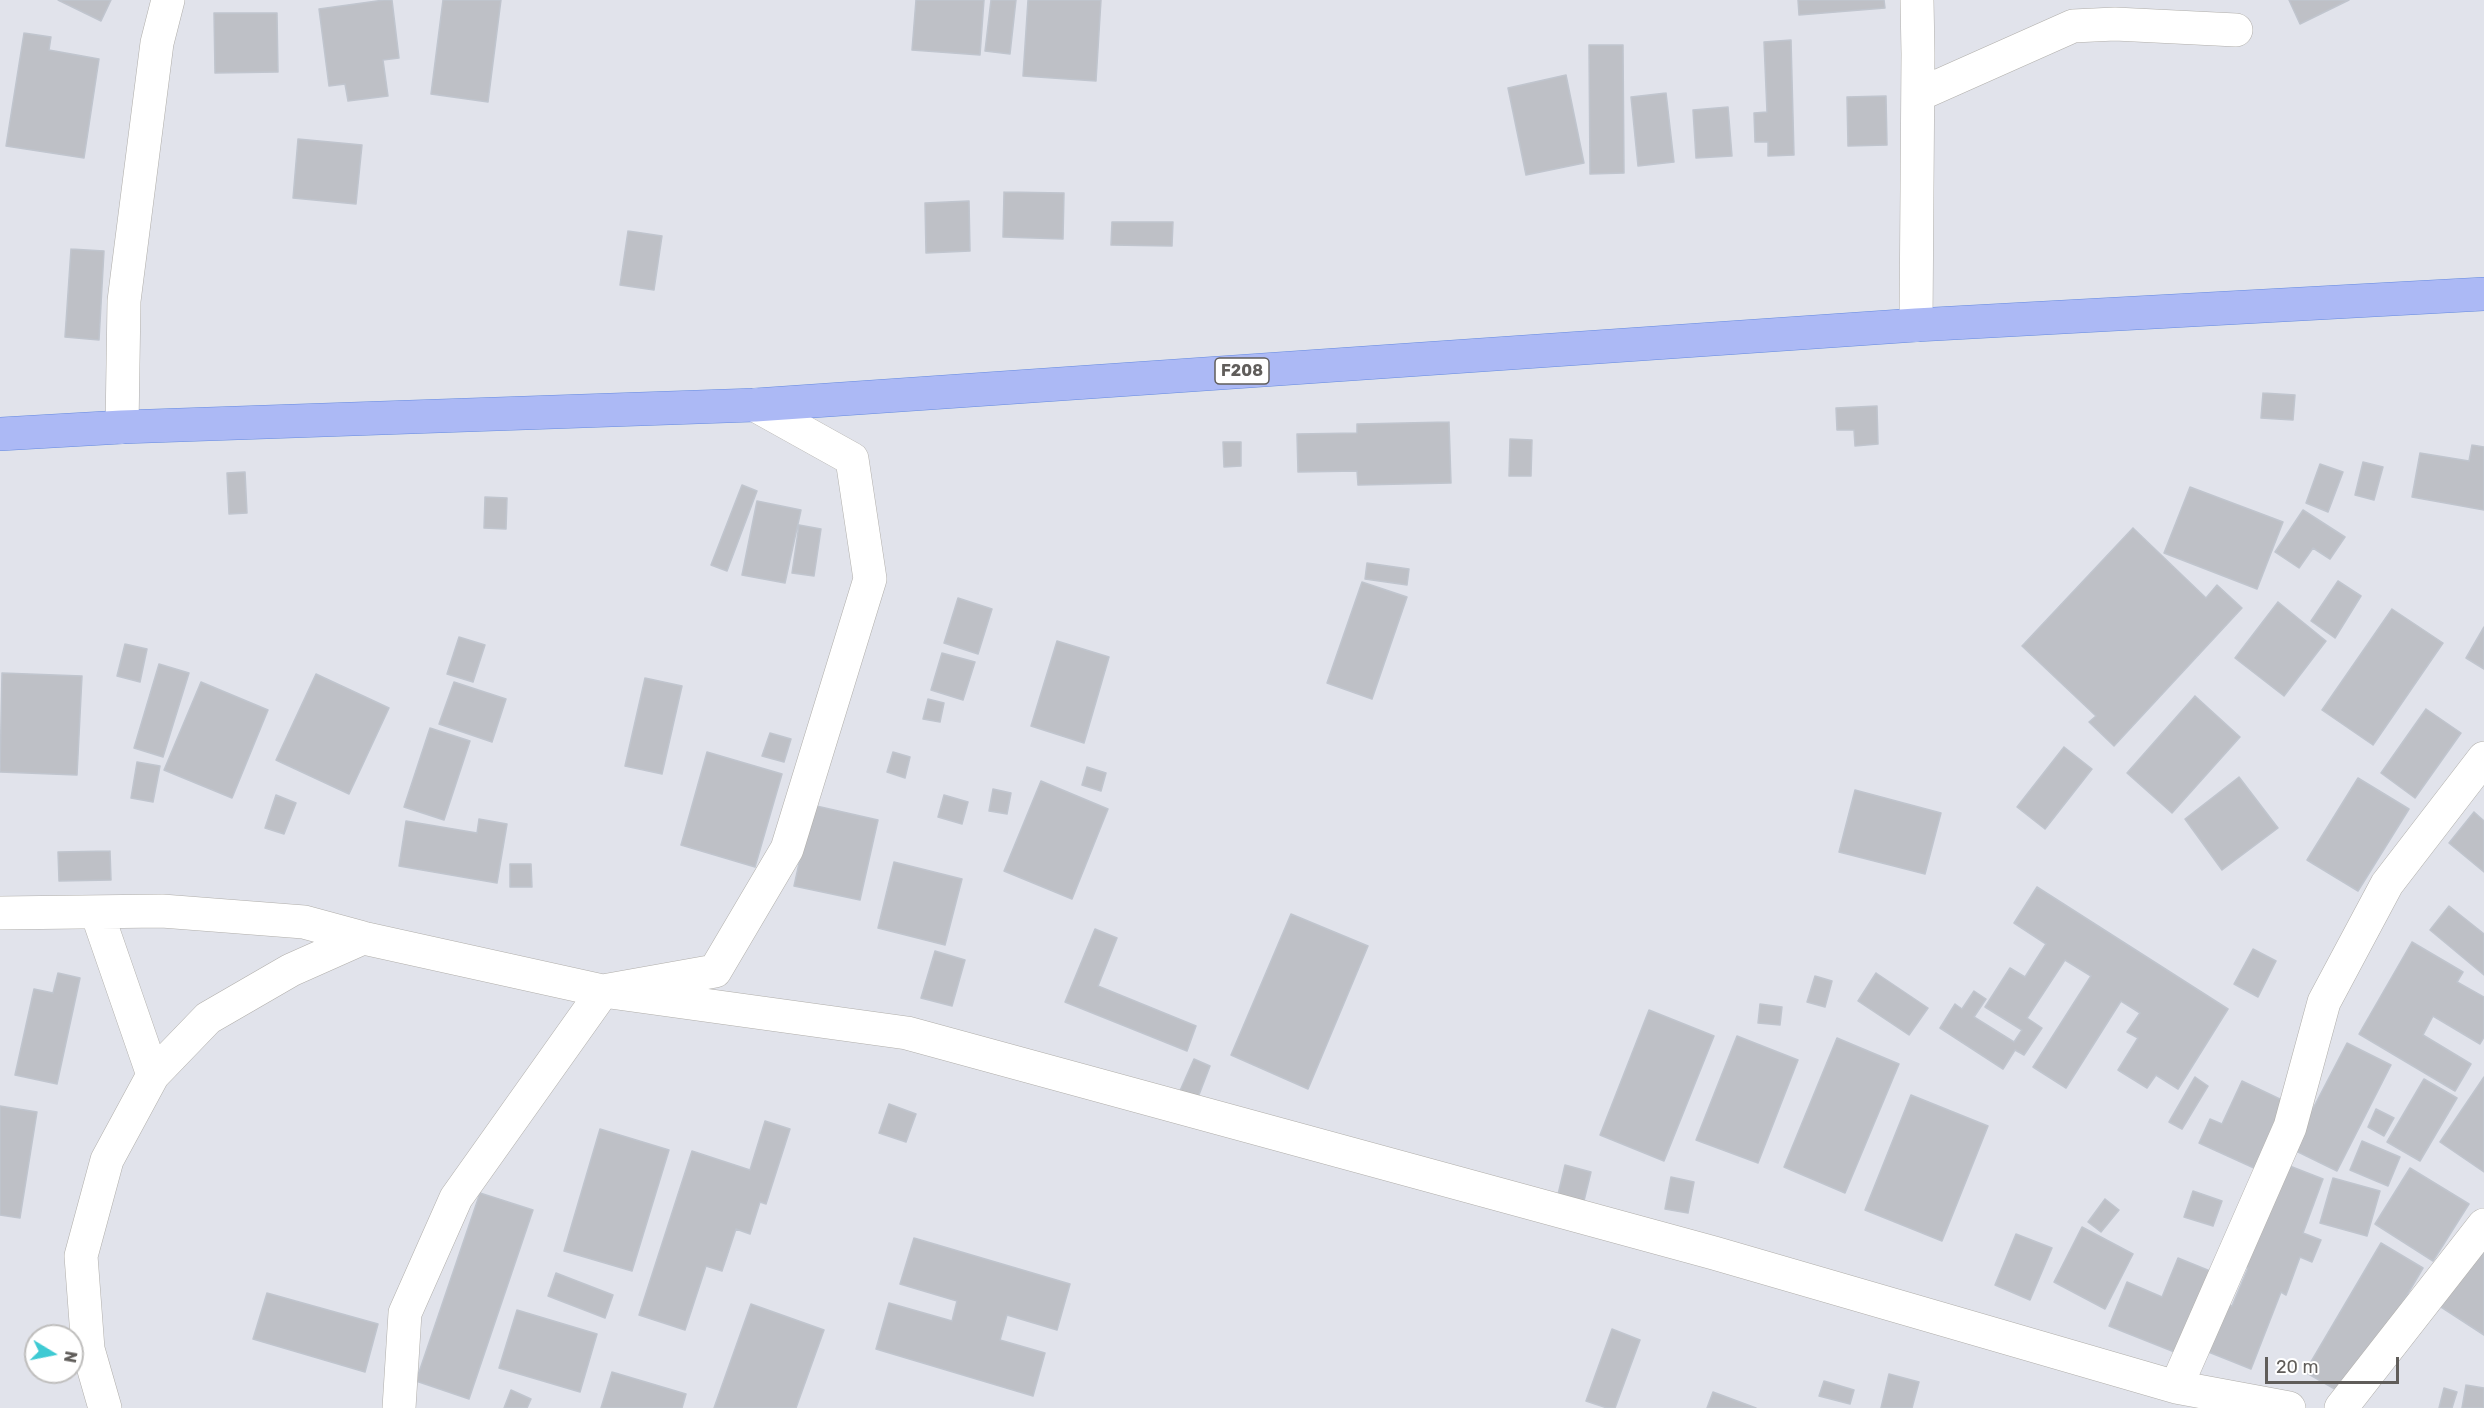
<!DOCTYPE html>
<html>
<head>
<meta charset="utf-8">
<style>
	body { margin:0 }
	#map { position:relative; width:2484px; height:1408px; overflow:hidden; background:#e1e3eb; font-family:Rubik,sans-serif }
	canvas { display:block }
	.north { position:absolute; left:24px; top:1324px; width:60px; height:60px; box-sizing:border-box; background:#fff; border:2px solid #bfbebd; border-radius:50%; rotate:100deg; font-size:16px; font-weight:700; line-height:24px; text-align:center; color:#605d5a }
	.north::after { content:''; display:block; margin:auto; width:21px; height:27px; background:#3ecad3; clip-path:polygon(50% 0,100% 100%,50% 72%,0 100%) }
	.scale { position:absolute; left:2265px; top:1357px; width:134px; height:27px; box-sizing:border-box; border:3px solid #605d5a; border-top:0; padding-left:8px; font-size:18px; line-height:21px; white-space:nowrap; color:#605d5a; -webkit-text-stroke:4px #fff; paint-order:stroke }
</style>
</head>
<body>
<div id="map">
<canvas width="2484" height="1408"></canvas>
<div class="north">N</div>
<div class="scale">20 m</div>
</div>
<script>
const ctx = document.querySelector('canvas').getContext('2d');
ctx.lineJoin = 'round';
function paint(path, color) { ctx.fillStyle = color; ctx.fill(path, 'evenodd'); }
const shape = rows => new Path2D(rows.map(r => 'M' + r).join(''));
function trace(path, color, width, dash) { ctx.strokeStyle = color; ctx.lineWidth = width; ctx.lineCap = dash ? 'butt' : 'round'; ctx.setLineDash(dash || []); ctx.stroke(path); }
function write(font, color, halo, rows, align = 'center') {
  ctx.font = font + ' Rubik,sans-serif'; ctx.lineWidth = 6; ctx.setLineDash([]); ctx.textBaseline = 'middle'; ctx.strokeStyle = halo; ctx.fillStyle = color; for (const [text, x, y, turn = 0] of rows) {
    ctx.save(); ctx.translate(x, y); ctx.rotate((+turn || 0) * Math.PI / 180); ctx.textAlign = isNaN(turn) ? turn : align; if (halo) ctx.strokeText(text, 0, 0); ctx.fillText(text, 0, 0); ctx.restore();
  }
}
const building = shape([
	[58,0,111,0,101,21,58,0],
	[384,0,392,0,399,58,383,60,388,96,348,101,345,84,329,86,319,9,384,0],
	[443,0,501,0,488,102,431,94,443,0],
	[916,0,984,0,980,55,912,50,916,0],
	[991,0,1016,0,1010,54,985,51,991,0],
	[1028,0,1101,0,1096,81,1023,76,1028,0],
	[1798,0,1884,0,1885,8,1799,15,1798,0],
	[2289,0,2349,0,2300,24,2289,0],
	[214,13,277,13,278,72,215,73,214,13],
	[24,33,51,37,49,50,99,59,84,158,6,146,24,33],
	[1791,40,1794,155,1768,156,1768,142,1755,142,1754,113,1767,112,1764,42,1791,40],
	[1589,45,1623,45,1624,173,1590,174,1589,45],
	[1566,75,1584,163,1526,175,1508,88,1566,75],
	[1666,93,1674,162,1638,166,1631,97,1666,93],
	[1886,96,1887,145,1848,146,1847,97,1886,96],
	[1728,107,1732,156,1696,158,1693,110,1728,107],
	[298,139,362,145,356,204,293,198,298,139],
	[1004,192,1064,193,1063,239,1003,237,1004,192],
	[969,201,970,251,926,253,925,203,969,201],
	[1112,222,1173,222,1172,246,1111,245,1112,222],
	[628,231,662,236,654,290,620,285,628,231],
	[71,249,104,251,99,340,65,337,71,249],
	[2263,393,2295,395,2293,420,2261,418,2263,393],
	[1877,406,1878,444,1855,446,1854,430,1837,430,1836,408,1877,406],
	[1449,422,1451,483,1358,485,1357,471,1298,472,1297,434,1357,433,1357,424,1449,422],
	[1510,439,1532,440,1531,476,1509,476,1510,439],
	[1223,442,1241,442,1241,466,1224,467,1223,442],
	[2472,445,2484,447,2484,510,2412,497,2420,453,2469,461,2472,445],
	[2363,462,2383,467,2374,500,2355,495,2363,462],
	[2320,464,2343,472,2328,512,2306,503,2320,464],
	[245,472,247,513,229,514,227,473,245,472],
	[742,485,757,491,727,571,711,565,742,485],
	[2190,487,2283,522,2257,589,2164,553,2190,487],
	[485,497,507,498,506,529,484,528,485,497],
	[757,501,801,510,785,583,742,575,757,501],
	[2303,510,2345,537,2330,559,2313,548,2299,568,2275,552,2303,510],
	[799,525,821,529,814,576,792,573,799,525],
	[2133,528,2206,598,2217,585,2242,608,2114,746,2089,722,2096,716,2022,646,2133,528],
	[1367,563,1409,569,1407,585,1365,579,1367,563],
	[2338,581,2361,596,2335,638,2311,621,2338,581],
	[1362,582,1407,597,1372,699,1327,683,1362,582],
	[958,598,992,609,978,654,944,643,958,598],
	[2278,602,2326,641,2284,696,2235,658,2278,602],
	[2392,609,2443,643,2373,745,2322,710,2392,609],
	[2484,627,2484,669,2466,658,2484,627],
	[459,637,485,645,473,682,447,674,459,637],
	[1057,641,1109,657,1084,743,1031,726,1057,641],
	[125,644,147,649,140,682,117,676,125,644],
	[942,653,975,662,963,700,931,690,942,653],
	[159,664,189,673,163,757,134,748,159,664],
	[2,673,82,676,77,775,0,772,2,673],
	[316,674,389,708,349,794,276,760,316,674],
	[645,678,682,686,662,774,625,766,645,678],
	[201,682,268,710,232,798,164,770,201,682],
	[454,682,506,699,492,742,439,724,454,682],
	[2195,696,2240,737,2172,813,2127,773,2195,696],
	[928,699,944,703,940,722,923,719,928,699],
	[2426,709,2461,733,2415,798,2381,773,2426,709],
	[430,728,470,741,444,820,404,807,430,728],
	[770,733,791,739,784,762,762,756,770,733],
	[2064,747,2092,769,2045,829,2017,807,2064,747],
	[707,752,782,774,755,867,681,845,707,752],
	[893,752,910,757,905,778,887,772,893,752],
	[137,762,160,766,153,802,131,798,137,762],
	[1087,767,1106,773,1101,791,1082,785,1087,767],
	[2239,777,2278,828,2222,870,2185,819,2239,777],
	[2358,778,2409,809,2358,891,2307,860,2358,778],
	[1041,781,1108,809,1072,899,1004,871,1041,781],
	[993,789,1011,793,1007,814,989,811,993,789],
	[1855,790,1941,813,1925,874,1839,852,1855,790],
	[276,795,296,803,284,834,265,828,276,795],
	[944,795,968,802,962,824,938,817,944,795],
	[812,805,878,820,860,900,794,886,812,805],
	[2474,812,2484,821,2484,872,2449,843,2474,812],
	[479,819,507,824,497,883,399,866,406,821,477,833,479,819],
	[110,851,111,880,59,881,58,852,110,851],
	[894,862,962,879,945,945,878,928,894,862],
	[510,864,531,864,532,887,510,887,510,864],
	[2037,887,2228,1009,2178,1089,2156,1075,2147,1088,2118,1070,2138,1038,2127,1032,2140,1013,2121,1001,2066,1088,2033,1067,2091,976,2065,960,2027,1018,2042,1028,2024,1055,2015,1050,2003,1069,1940,1028,1955,1004,1962,1009,1974,991,1986,999,1974,1017,2014,1042,2022,1030,1985,1007,2010,968,2025,977,2046,944,2014,923,2037,887],
	[2449,906,2484,934,2484,975,2430,930,2449,906],
	[1291,914,1368,946,1308,1089,1231,1055,1291,914],
	[1095,929,1117,938,1098,986,1196,1026,1187,1051,1065,1002,1095,929],
	[2412,942,2463,972,2457,982,2484,997,2484,1037,2480,1044,2433,1016,2423,1035,2471,1064,2455,1091,2359,1034,2412,942],
	[2253,949,2276,961,2258,997,2234,984,2253,949],
	[935,951,965,960,952,1006,921,998,935,951],
	[58,973,80,978,57,1084,15,1075,34,989,53,993,58,973],
	[1876,973,1928,1008,1909,1035,1858,1001,1876,973],
	[1815,976,1832,981,1825,1007,1807,1002,1815,976],
	[1760,1004,1782,1007,1780,1025,1758,1023,1760,1004],
	[1649,1010,1714,1036,1664,1161,1600,1135,1649,1010],
	[1737,1036,1798,1060,1758,1163,1696,1140,1737,1036],
	[1837,1038,1899,1064,1845,1193,1784,1167,1837,1038],
	[2347,1043,2391,1065,2337,1171,2292,1149,2347,1043],
	[1194,1059,1210,1066,1197,1100,1179,1093,1194,1059],
	[2195,1077,2208,1086,2182,1129,2169,1122,2195,1077],
	[2484,1077,2484,1172,2440,1142,2484,1077],
	[2424,1079,2457,1098,2420,1161,2387,1142,2424,1079],
	[2242,1081,2284,1101,2254,1168,2199,1143,2210,1119,2222,1124,2242,1081],
	[1911,1095,1988,1126,1942,1241,1865,1210,1911,1095],
	[889,1104,916,1114,906,1142,879,1133,889,1104],
	[0,1106,37,1112,20,1218,0,1215,0,1106],
	[2376,1109,2394,1118,2384,1136,2368,1127,2376,1109],
	[765,1121,790,1129,766,1204,760,1202,750,1234,736,1229,722,1271,706,1266,685,1330,639,1315,692,1151,750,1170,765,1121],
	[600,1129,669,1150,632,1271,564,1251,600,1129],
	[2362,1141,2400,1157,2388,1186,2350,1170,2362,1141],
	[2282,1163,2323,1179,2303,1233,2321,1240,2312,1262,2300,1257,2286,1295,2281,1292,2251,1369,2206,1351,2225,1304,2232,1306,2248,1268,2236,1263,2282,1163],
	[1565,1165,1591,1172,1582,1209,1556,1203,1565,1165],
	[2410,1168,2469,1204,2433,1261,2375,1224,2410,1168],
	[1671,1177,1694,1182,1688,1213,1665,1209,1671,1177],
	[2333,1178,2380,1191,2367,1236,2320,1223,2333,1178],
	[2193,1191,2222,1201,2213,1226,2184,1217,2193,1191],
	[480,1193,533,1210,469,1399,416,1381,480,1193],
	[2105,1199,2119,1210,2101,1232,2088,1222,2105,1199],
	[2082,1227,2133,1254,2105,1309,2054,1282,2082,1227],
	[2016,1234,2052,1248,2030,1300,1995,1285,2016,1234],
	[914,1238,1070,1284,1057,1330,1007,1315,1000,1340,1045,1353,1033,1396,876,1349,889,1303,952,1321,957,1301,900,1284,914,1238],
	[2484,1241,2484,1335,2441,1307,2484,1241],
	[2381,1243,2423,1268,2347,1396,2305,1372,2381,1243],
	[2178,1258,2215,1273,2182,1355,2109,1326,2127,1282,2162,1297,2178,1258],
	[556,1273,613,1295,605,1318,548,1296,556,1273],
	[267,1293,378,1324,365,1372,253,1339,267,1293],
	[751,1304,824,1330,796,1408,714,1408,751,1304],
	[517,1310,597,1334,580,1392,499,1368,517,1310],
	[1612,1329,1640,1340,1615,1408,1607,1408,1586,1401,1612,1329],
	[612,1372,686,1394,682,1408,601,1408,612,1372],
	[1889,1374,1919,1382,1912,1408,1881,1408,1889,1374],
	[1824,1381,1854,1390,1850,1404,1819,1396,1824,1381],
	[2466,1385,2484,1388,2484,1408,2462,1408,2466,1385],
	[2444,1388,2457,1392,2452,1408,2439,1408,2444,1388],
	[511,1390,531,1399,527,1408,504,1408,511,1390],
	[1713,1392,1756,1408,1707,1408,1713,1392]
]);
const minor = shape([
	[1918,95,2073,26,2115,24,2236,30],
	[1916,325,1918,54,1917,0],
	[122,427,124,301,157,43,168,0],
	[0,913,162,911,304,922,363,938,603,991,907,1033,1714,1253,2176,1387,2289,1408],
	[97,913,153,1075],
	[2176,1387,2290,1127,2324,1002,2387,884,2484,758],
	[105,1408,88,1349,81,1256,107,1160,153,1075,208,1018,291,970,363,938],
	[399,1408,405,1313,456,1198,603,991,715,971,787,849,870,579,852,459,755,405],
	[2341,1408,2484,1225]
]);
const major = shape([
	[0,434,122,427,755,405,1916,325,2484,294]
]);
const shields = [
	[1242,371,54]
];
const shieldNames = [
	["F208",1242,371]
];
paint(building, '#bec0c6');
trace(building, '#c0c5ce', 1.5);
trace(minor, '#b0aeaa', 34);
trace(major, '#658adf', 34);
trace(minor, '#fff', 33);
trace(major, '#acb9f5', 33);
for (const [x, y, w] of shields) { const box = new Path2D(); box.roundRect(x - w / 2, y - 13, w, 26, 4.5); ctx.fillStyle = '#fff'; ctx.fill(box); trace(box, '#605d5a', 1.5); }
write('bold 16px', '#605d5a', null, shieldNames);
</script>
</body>
</html>
